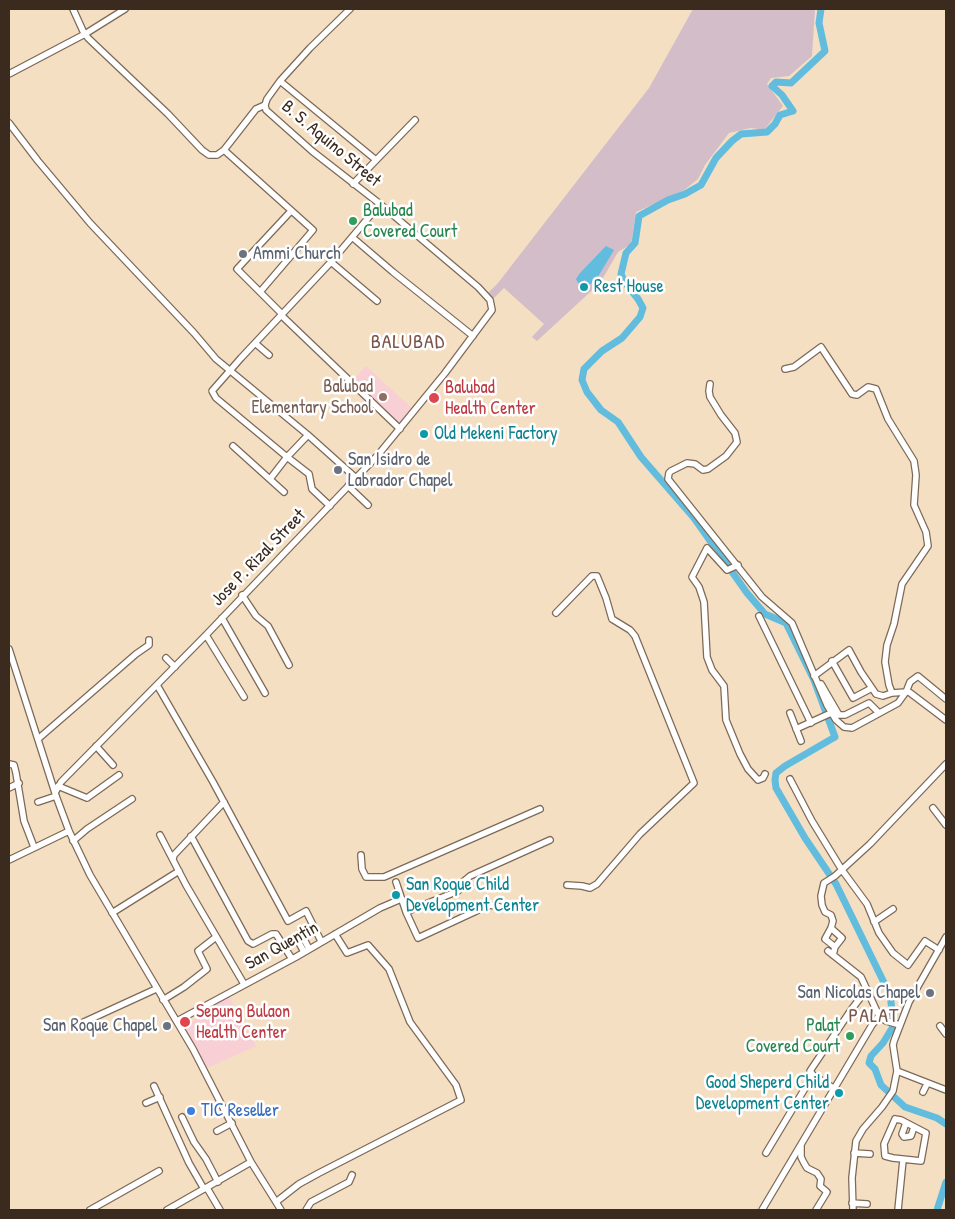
<!DOCTYPE html>
<html>
<head>
<meta charset="utf-8">
<style>
	body { margin:0 }
	#map { position:relative; width:955px; height:1219px; overflow:hidden; background:#f5dfc3; font-family:"Patrick Hand",sans-serif }
	canvas { display:block }
	.frame { position:absolute; inset:0; border:10px solid #3b2a1e; pointer-events:none }
</style>
</head>
<body>
<div id="map">
<canvas width="955" height="1219"></canvas>
<div class="frame"></div>
</div>
<script>
const ctx = document.querySelector('canvas').getContext('2d');
ctx.lineJoin = 'round';
function paint(path, color) { ctx.fillStyle = color; ctx.fill(path, 'evenodd'); }
const shape = rows => new Path2D(rows.map(r => 'M' + r).join(''));
function trace(path, color, width, dash) { ctx.strokeStyle = color; ctx.lineWidth = width; ctx.lineCap = dash ? 'butt' : 'round'; ctx.setLineDash(dash || []); ctx.stroke(path); }
function write(font, color, halo, rows, align = 'center') {
  ctx.font = font + ' "Patrick Hand",sans-serif'; ctx.lineWidth = 5; ctx.setLineDash([]); ctx.textBaseline = 'middle'; ctx.strokeStyle = halo; ctx.fillStyle = color; for (const [text, x, y, turn = 0] of rows) {
    ctx.save(); ctx.translate(x, y); ctx.rotate((+turn || 0) * Math.PI / 180); ctx.textAlign = isNaN(turn) ? turn : align; if (halo) ctx.strokeText(text, 0, 0); ctx.fillText(text, 0, 0); ctx.restore();
  }
}
const built = shape([
	[366,366,415,411,399,428,351,382],
	[229,997,256,1046,207,1068,183,1027,198,1018,196,1014]
]);
const industrial = shape([
	[693,9,815,9,812,56,789,76,771,78,767,84,783,106,764,130,751,128,729,133,705,165,698,179,683,191,636,212,631,244,618,252,600,283,537,341,532,337,544,324,504,288,492,300,487,294,498,283,649,88]
]);
const water = shape([
	[606,246,614,250,596,280,589,285,585,280,578,283,576,279,580,273]
]);
const river = shape([
	[821,9,819,23,825,51,791,83,776,82,772,86,782,95,793,111,780,115,775,124,767,132,741,134,732,141,716,158,701,185,685,194,668,200,639,216,635,243,626,253,621,274,624,281,638,299,643,308,640,317,622,338,602,351,584,369,582,380,587,392,601,410,618,422,641,457,694,518,747,593,765,614,786,623,814,680,835,737,785,766,776,773,775,780,776,788,805,838,836,884,890,995,894,1025,883,1043,871,1056,869,1063,875,1069,881,1085,905,1107,937,1118,946,1124],
	[937,1210,946,1182]
]);
const minor = shape([
	[73,9,83,31,88,38,168,114,202,150,209,155,217,155,224,150,256,109,265,105],
	[9,74,85,34,125,9],
	[280,81,376,160],
	[265,105,267,99,280,81,310,48,350,9],
	[9,123,38,161,90,223,194,333,216,359,308,435,356,478],
	[224,150,313,230,260,292],
	[353,184,415,120],
	[352,237,393,272,473,336],
	[331,262,377,301],
	[282,314,237,269,291,211],
	[281,315,400,429],
	[255,343,269,355],
	[785,369,794,367,821,347,852,394,857,395,868,387,876,389,888,419,914,461,916,475,914,505,926,532,928,546,902,584,894,624,887,645,885,662,889,685,892,693,906,692,910,682,918,676,946,699],
	[710,384,709,391,710,397,721,415,735,433,737,442,726,456,708,469,703,470,695,464,687,463,671,471,669,473,668,479,762,597,792,623,827,705,836,720,844,727,852,728,898,703,906,692,909,692,946,720],
	[308,435,287,457,309,474,312,489,330,506],
	[233,446,284,492],
	[270,479,287,457,216,398,212,391,241,358,331,262,380,204],
	[348,486,368,505],
	[738,565,727,570,707,548,692,577,699,587,704,602,707,657,712,670,724,686,726,720,740,754,748,769,758,780,763,778,765,774],
	[242,595,256,616,268,626,289,665],
	[556,613,592,576,597,576,606,598,612,619,630,630,635,636,694,783,640,834,597,884,590,888,582,886,567,885],
	[759,616,811,723],
	[222,618,265,693],
	[206,635,244,697],
	[9,649,56,796,69,831,90,875,193,1049,251,1162,281,1210],
	[166,658,175,667],
	[832,661,853,698,872,688],
	[814,676,849,650,861,672,876,694,883,696,892,693],
	[821,684,839,715,845,715,869,703,879,713],
	[157,685,213,782,288,921,306,911,321,941],
	[790,713,801,741],
	[796,729,831,713],
	[38,739,136,654,149,645,149,640],
	[96,746,113,765],
	[9,764,14,765,16,773,24,821,34,847],
	[790,779,812,821,842,870,867,904,879,933,893,953,908,965,925,941,939,950],
	[58,786,87,798,119,775],
	[9,788,19,783],
	[56,791,61,782,206,635,378,455,445,373,492,310,490,300,478,287,380,204,312,151,266,110,265,105],
	[38,802,56,796],
	[933,808,946,825],
	[160,835,186,885,244,984],
	[191,836,248,941,253,944,272,934,276,934,292,959],
	[73,841,87,829,132,799],
	[361,855,362,869,366,877,384,877,540,809],
	[173,859,174,855,224,802],
	[9,860,69,831],
	[396,882,406,912,418,938,489,905,496,906,503,908],
	[406,912,458,891,460,889,464,881,470,876,550,840],
	[112,913,179,871],
	[874,922,893,909],
	[831,928,833,921,831,915,825,912,822,905,821,896,824,883,835,876,870,844,946,764],
	[301,933,309,949],
	[297,939,304,952],
	[828,951,861,977,879,1016,886,1021,900,1025],
	[833,955,835,947,842,938,831,928,825,939,835,947],
	[163,1000,184,987,207,969,198,951,216,937],
	[177,1021,296,957,380,908,401,899],
	[84,1022,156,989],
	[940,1026,946,1034],
	[897,1071,946,1090],
	[154,1086,189,1163,204,1189],
	[835,1089,813,1075,810,1071,851,1010,867,989],
	[923,1092,927,1084],
	[146,1103,160,1097],
	[182,1117,194,1142,206,1159,218,1182],
	[895,1119,901,1120,926,1133,921,1161,893,1158,885,1156,884,1144,895,1119],
	[906,1123,902,1134,904,1137,911,1136,914,1127],
	[217,1131,232,1123],
	[801,1146,801,1157,804,1163,807,1168,817,1173,821,1179,820,1186,827,1192,816,1210],
	[766,1153,813,1075],
	[854,1153,870,1154],
	[207,1188,220,1210],
	[276,1202,299,1184,319,1173,461,1100,456,1085,410,1022,389,969,368,945,347,953,335,934],
	[852,1203,867,1204],
	[90,1210,159,1171],
	[167,1210,251,1162],
	[306,1210,311,1202,349,1182,352,1175],
	[762,1210,872,1025,879,1016],
	[853,1210,852,1178,856,1141,863,1129,882,1107,893,1091,897,1071,893,1045,894,1041,909,1002,946,937],
	[898,1210,903,1160]
]);
const markers = [
	[353,221,5,"#2e9e5b"],
	[243,254,5,"#6b7280"],
	[584,287,5,"#0f9aa8"],
	[383,397,5,"#8d6e63"],
	[434,398,6,"#e0444e"],
	[424,434,5,"#0f9aa8"],
	[338,470,5,"#6b7280"],
	[396,895,5,"#0f9aa8"],
	[930,993,5,"#6b7280"],
	[185,1022,6,"#e0444e"],
	[167,1026,5,"#6b7280"],
	[850,1036,5,"#2e9e5b"],
	[839,1093,5,"#0f9aa8"],
	[191,1111,5,"#3f7fe0"]
];
const streetNames = [
	["B. S. Aquino Street",331,144,40],
	["Jose P. Rizal Street",259,558,-46],
	["San Quentin",282,946,-29]
];
const leisureNames = [
	["Balubad",363,211],
	["Covered Court",363,232],
	["Palat",840,1026,"right"],
	["Covered Court",840,1047,"right"]
];
const worshipNames = [
	["Ammi Church",253,254],
	["San Isidro de",348,460],
	["Labrador Chapel",348,481],
	["San Nicolas Chapel",920,993,"right"],
	["San Roque Chapel",157,1026,"right"]
];
const cultureNames = [
	["Rest House",594,287],
	["Old Mekeni Factory",434,434],
	["San Roque Child",406,885],
	["Development Center",406,906],
	["Good Sheperd Child",829,1083,"right"],
	["Development Center",829,1104,"right"]
];
const educationNames = [
	["Balubad",373,387],
	["Elementary School",373,408]
];
const healthNames = [
	["Balubad",445,388],
	["Health Center",445,409],
	["Sepung Bulaon",196,1012],
	["Health Center",196,1033]
];
const shopNames = [
	["TIC Reseller",201,1111]
];
const quarterNames = [
	["BALUBAD",408,343],
	["PALAT",874,1017]
];
paint(built, '#f7cfd5');
paint(industrial, '#d2bdc8');
paint(water, '#61bcde');
trace(river, '#61bcde', 7);
trace(minor, '#7c6958', 8);
trace(minor, '#fff', 5.5);
for (const [x, y, r, color] of markers) { const dot = new Path2D(); dot.arc(x, y, r, 0, 2 * Math.PI); ctx.fillStyle = color; ctx.fill(dot); trace(dot, '#fff', 2); }
write('18px', '#3b2a1e', '#fff', streetNames);
write('18px', '#27864d', '#fff', leisureNames, 'left');
write('18px', '#5b616d', '#fff', worshipNames, 'left');
write('18px', '#0d838f', '#fff', cultureNames, 'left');
write('18px', '#785e54', '#fff', educationNames, 'right');
write('18px', '#be3a42', '#fff', healthNames, 'left');
write('18px', '#366cbe', '#fff', shopNames, 'left');
ctx.letterSpacing = '1px';
write('20px', '#7c5549', '#fff', quarterNames);
ctx.letterSpacing = '0px';
</script>
</body>
</html>
